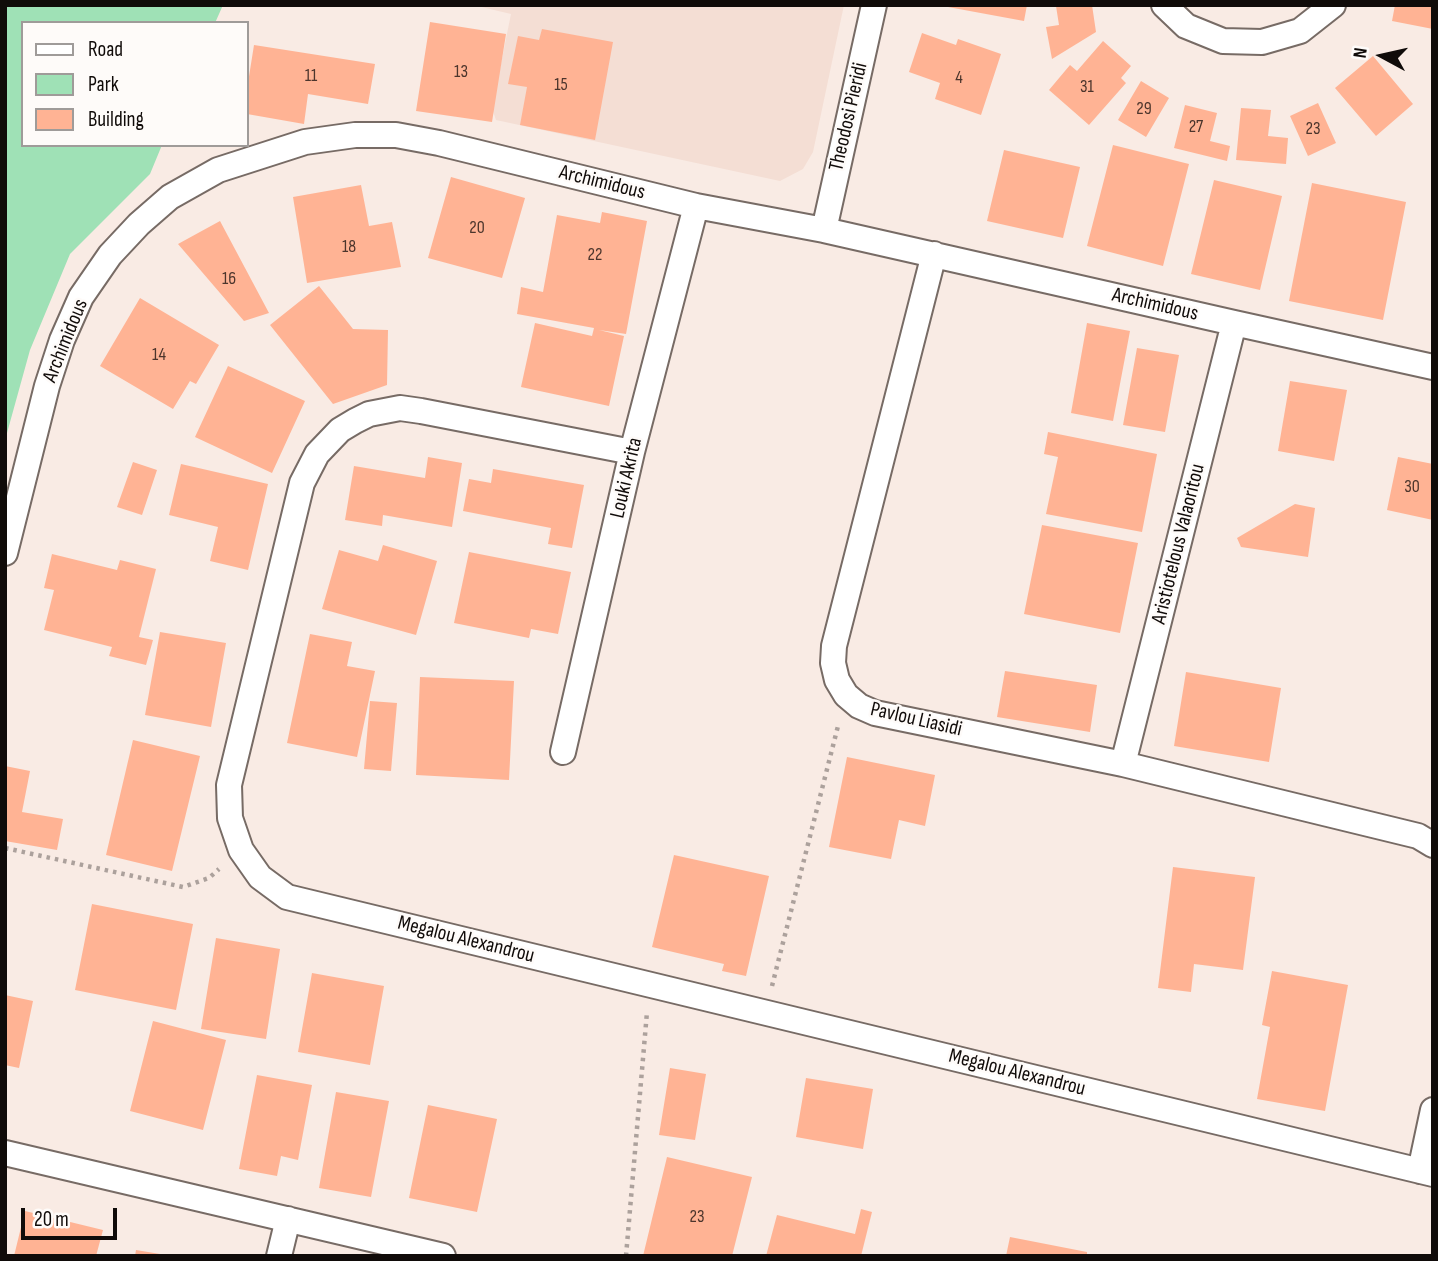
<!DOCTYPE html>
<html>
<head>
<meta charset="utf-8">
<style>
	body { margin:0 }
	#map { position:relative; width:1438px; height:1261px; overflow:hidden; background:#f9ebe4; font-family:"Sofia Sans Condensed",sans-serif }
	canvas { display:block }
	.frame { position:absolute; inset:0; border:7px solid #100b09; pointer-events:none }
	.legend { position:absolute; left:21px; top:21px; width:228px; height:126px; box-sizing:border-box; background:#fefbf9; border:2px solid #9f9b99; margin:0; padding:9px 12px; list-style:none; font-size:21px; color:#100b09 }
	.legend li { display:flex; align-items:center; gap:14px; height:35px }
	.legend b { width:35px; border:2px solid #9f9b99 }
	.north { position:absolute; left:1347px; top:21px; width:70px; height:70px; -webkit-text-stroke:5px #fefbf9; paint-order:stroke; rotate:278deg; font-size:19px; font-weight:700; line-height:28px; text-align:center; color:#100b09 }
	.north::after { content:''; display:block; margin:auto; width:24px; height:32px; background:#100b09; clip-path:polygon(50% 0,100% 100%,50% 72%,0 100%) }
	.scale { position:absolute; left:21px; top:1208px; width:96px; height:32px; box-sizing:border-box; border:4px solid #100b09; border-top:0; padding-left:9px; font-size:21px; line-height:24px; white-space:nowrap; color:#100b09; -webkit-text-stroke:5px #fefbf9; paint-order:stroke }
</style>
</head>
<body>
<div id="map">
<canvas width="1438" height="1261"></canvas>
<div class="frame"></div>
<ul class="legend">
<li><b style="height:9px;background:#fff"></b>Road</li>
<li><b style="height:19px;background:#9fe1b6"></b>Park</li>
<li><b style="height:19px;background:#ffb394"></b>Building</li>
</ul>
<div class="north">N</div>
<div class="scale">20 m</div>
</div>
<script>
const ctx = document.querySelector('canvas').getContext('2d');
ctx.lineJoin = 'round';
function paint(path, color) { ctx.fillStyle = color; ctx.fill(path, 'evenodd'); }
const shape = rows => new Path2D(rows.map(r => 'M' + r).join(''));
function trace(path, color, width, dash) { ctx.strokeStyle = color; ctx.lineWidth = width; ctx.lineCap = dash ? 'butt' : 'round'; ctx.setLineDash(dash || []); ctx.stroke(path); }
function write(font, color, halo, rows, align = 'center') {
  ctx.font = font + ' "Sofia Sans Condensed",sans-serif'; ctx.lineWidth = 5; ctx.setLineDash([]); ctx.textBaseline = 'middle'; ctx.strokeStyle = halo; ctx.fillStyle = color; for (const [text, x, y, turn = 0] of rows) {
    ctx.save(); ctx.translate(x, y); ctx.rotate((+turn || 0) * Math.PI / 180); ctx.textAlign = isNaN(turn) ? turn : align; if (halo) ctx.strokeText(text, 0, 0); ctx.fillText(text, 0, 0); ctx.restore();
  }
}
const built = shape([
	[473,5,844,5,813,152,803,169,780,181,496,120,492,108,511,14]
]);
const green = shape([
	[5,5,223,5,215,23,23,23,23,145,162,145,150,174,70,254,30,350,7,433,5,435]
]);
const building = shape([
	[948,5,1027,5,1024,21,948,7],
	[1061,5,1092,5,1096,32,1052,59,1046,27,1059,25,1056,6],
	[1395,5,1433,5,1433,29,1392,21],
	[430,22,506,34,492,122,416,111],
	[542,29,613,42,595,140,520,125,527,87,508,84,518,36,539,40],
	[922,33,956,45,958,39,1001,54,981,115,935,99,940,83,909,72],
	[1103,41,1131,66,1121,78,1126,83,1089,125,1049,90,1070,65,1077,71],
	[254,45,375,64,368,104,308,94,304,124,247,114,247,89],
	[1373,56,1413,104,1376,136,1335,88],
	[1141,81,1169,98,1146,137,1118,120],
	[1318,103,1336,143,1308,156,1290,116],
	[1185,105,1217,113,1210,141,1230,146,1227,161,1174,148],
	[1241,108,1271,110,1268,136,1288,138,1286,164,1236,160],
	[1113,145,1189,164,1163,266,1087,246],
	[1004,150,1080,167,1063,238,987,221],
	[451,177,525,198,502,278,428,258],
	[1214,180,1282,196,1260,290,1191,274],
	[1312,183,1406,202,1383,320,1289,301],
	[361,185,369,226,392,222,401,267,307,283,293,197],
	[602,212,647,221,626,334,599,330,624,336,609,406,521,387,535,323,592,336,594,328,517,314,521,287,543,292,557,215,600,223],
	[220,221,269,313,244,321,178,244],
	[319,286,353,329,388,330,387,385,333,404,270,325],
	[140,298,219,345,196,384,190,381,173,409,100,366],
	[1087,323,1130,331,1113,421,1071,413],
	[1137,348,1179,355,1165,432,1123,425],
	[228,366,305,401,272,473,195,437],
	[1290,381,1347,390,1334,461,1278,451],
	[1048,432,1157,454,1142,532,1046,514,1058,457,1044,454],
	[428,457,462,463,452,527,383,515,382,526,345,520,354,466,425,478],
	[1398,457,1433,464,1433,520,1387,510],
	[133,462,157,470,142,515,117,507],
	[181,464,268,484,248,570,210,561,218,527,169,515],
	[493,469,584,485,572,548,548,544,551,528,463,511,469,479,491,483],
	[1295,504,1315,508,1308,557,1241,547,1237,538],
	[1042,525,1138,543,1120,633,1024,614],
	[383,545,437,561,416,635,322,609,339,550,378,561],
	[469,552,571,572,558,634,531,629,529,638,454,623],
	[52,554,117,570,120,560,156,569,139,637,153,640,146,665,109,656,112,647,44,630,54,590,44,588],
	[160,632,226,643,211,727,145,715],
	[310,634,352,642,347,666,375,671,357,757,287,743],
	[1005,671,1097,685,1090,732,997,717],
	[1186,672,1281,688,1269,762,1174,746],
	[420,677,514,681,509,780,416,775],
	[370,701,397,703,391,771,364,769],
	[133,740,200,756,172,871,106,855],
	[847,757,935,775,925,826,899,820,891,859,829,847],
	[5,766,30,771,22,812,63,819,57,850,5,841],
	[674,855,769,876,746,976,722,971,724,964,652,947],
	[1173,867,1255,877,1243,970,1194,964,1191,992,1158,988],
	[92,904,193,924,176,1010,75,990],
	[216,938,280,949,266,1039,201,1029],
	[1272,971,1348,985,1325,1111,1257,1099,1270,1027,1262,1025],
	[312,973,384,986,370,1065,298,1052],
	[5,995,33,1001,19,1068,5,1065],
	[153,1021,226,1040,203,1130,130,1111],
	[670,1068,706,1074,695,1140,659,1135],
	[257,1075,312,1085,298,1160,281,1156,277,1176,239,1169],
	[806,1078,873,1089,863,1149,796,1137],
	[336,1092,389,1101,371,1197,319,1188],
	[428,1105,497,1119,477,1212,409,1198],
	[667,1157,752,1177,732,1256,643,1256],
	[861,1209,872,1212,861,1256,766,1256,777,1215,855,1234],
	[25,1211,103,1230,96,1256,14,1256],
	[1010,1237,1087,1252,1087,1256,1006,1256],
	[136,1250,160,1254,160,1256,135,1256]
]);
const path = shape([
	[5,848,183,887,209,878,219,869],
	[772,986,838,726],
	[626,1256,647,1012]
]);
const street = shape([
	[1164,5,1186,26,1223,41,1262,42,1300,31,1333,5],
	[824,230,874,5],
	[934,254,834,646,833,663,837,680,846,695,859,706,875,713,1123,764,1418,836,1433,845],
	[632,452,421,411,400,408,369,414,355,421,340,430,317,454,302,483,229,785,230,818,241,850,260,877,287,897,1433,1174],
	[5,553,47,386,62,340,81,297,110,255,139,224,170,197,218,170,305,142,355,135,396,135,439,143,696,206,824,230,1234,323,1433,367],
	[563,752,632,452,696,206],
	[1123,764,1234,323],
	[5,1153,443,1256],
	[1420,1171,1433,1110],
	[279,1256,288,1219]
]);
const numberNames = [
	["13",461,72],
	["11",311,76],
	["4",959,78],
	["15",561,85],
	["31",1087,87],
	["29",1144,109],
	["27",1196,127],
	["23",1313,129],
	["20",477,228],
	["18",349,247],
	["22",595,255],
	["16",229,279],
	["14",159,355],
	["30",1412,487],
	["23",697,1217]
];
const streetNames = [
	["Theodosi Pieridi",849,117,-77],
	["Archimidous",602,183,14],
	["Archimidous",1155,305,13],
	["Archimidous",66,341,-68],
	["Louki Akrita",627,478,-77],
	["Aristiotelous Valaoritou",1179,544,-76],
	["Pavlou Liasidi",916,720,13],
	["Megalou Alexandrou",466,940,14],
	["Megalou Alexandrou",1017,1073,14]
];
paint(built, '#f4ded4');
paint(green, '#9fe1b6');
paint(building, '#ffb394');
trace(street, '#776b65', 28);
trace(path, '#aca19c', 4.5, [3.5, 5]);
trace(street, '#fff', 24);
write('18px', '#4c352c', null, numberNames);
write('21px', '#100b09', '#fefbf9', streetNames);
</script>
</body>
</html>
